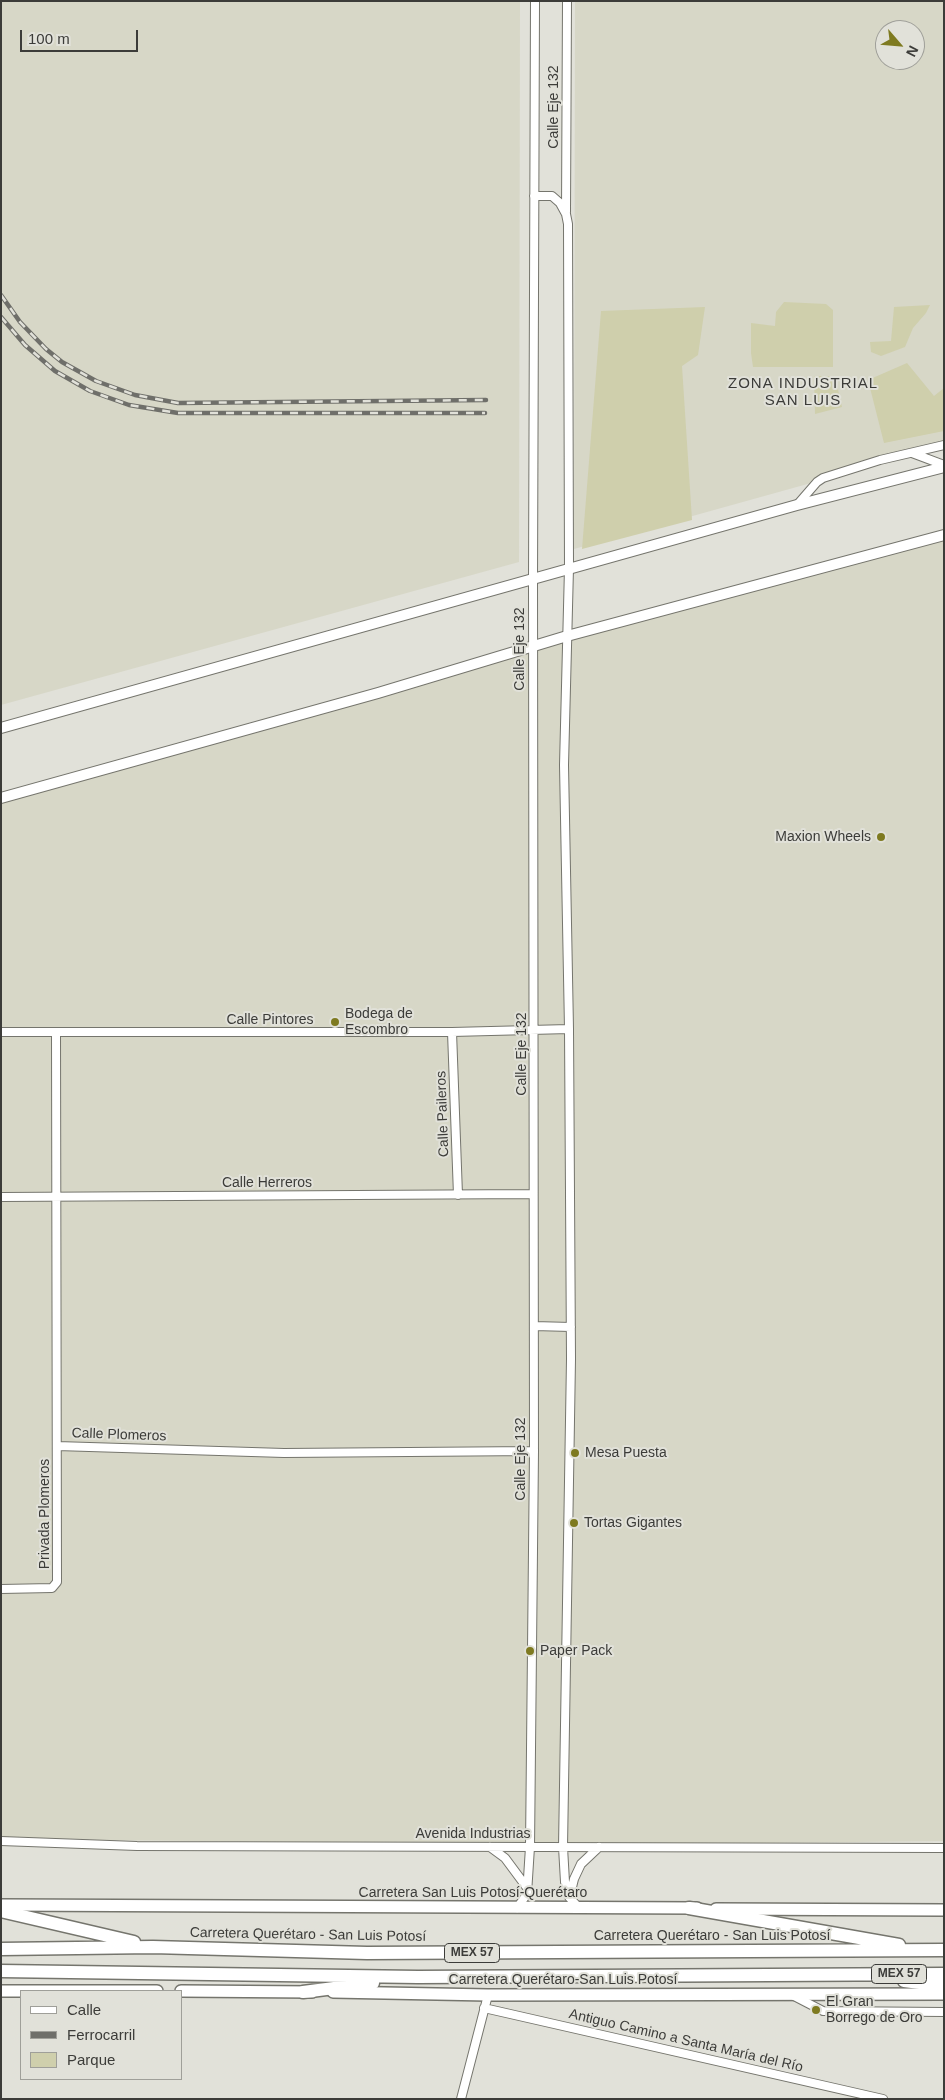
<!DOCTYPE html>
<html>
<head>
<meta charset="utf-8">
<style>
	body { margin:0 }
	#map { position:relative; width:945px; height:2100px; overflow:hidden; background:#e1e1d9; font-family:Helvetica,sans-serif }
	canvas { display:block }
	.frame { position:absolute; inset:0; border:2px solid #3c3c39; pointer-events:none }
	.legend { position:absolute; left:20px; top:1990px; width:162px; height:90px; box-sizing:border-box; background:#e1e1d9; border:1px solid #9f9f99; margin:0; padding:6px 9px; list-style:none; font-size:15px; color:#3c3c39 }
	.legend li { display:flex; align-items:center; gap:10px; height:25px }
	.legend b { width:25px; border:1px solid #9f9f99 }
	.north { position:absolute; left:875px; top:20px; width:50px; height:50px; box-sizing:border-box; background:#e1e1d9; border:1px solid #9f9f99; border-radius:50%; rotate:117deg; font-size:14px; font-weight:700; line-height:20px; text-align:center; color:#3c3c39 }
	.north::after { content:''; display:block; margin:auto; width:18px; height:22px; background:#7e7a20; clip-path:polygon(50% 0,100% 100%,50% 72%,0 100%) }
	.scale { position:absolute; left:20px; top:30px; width:118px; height:22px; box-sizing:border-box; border:2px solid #3c3c39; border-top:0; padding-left:6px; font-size:15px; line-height:18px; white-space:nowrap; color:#3c3c39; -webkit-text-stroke:4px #e1e1d9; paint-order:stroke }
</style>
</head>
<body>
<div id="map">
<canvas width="945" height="2100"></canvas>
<div class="frame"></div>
<ul class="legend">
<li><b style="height:6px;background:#fff"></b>Calle</li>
<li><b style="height:6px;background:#6f6f6a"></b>Ferrocarril</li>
<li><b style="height:14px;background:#cfcfac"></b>Parque</li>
</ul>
<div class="north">N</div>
<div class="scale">100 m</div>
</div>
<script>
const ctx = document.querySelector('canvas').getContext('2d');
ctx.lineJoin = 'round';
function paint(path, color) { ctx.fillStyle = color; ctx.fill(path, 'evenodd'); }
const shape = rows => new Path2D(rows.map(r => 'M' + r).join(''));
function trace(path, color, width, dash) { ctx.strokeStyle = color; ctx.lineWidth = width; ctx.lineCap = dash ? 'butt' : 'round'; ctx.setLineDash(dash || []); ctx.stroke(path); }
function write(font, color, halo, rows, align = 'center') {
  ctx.font = font + ' Helvetica,sans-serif'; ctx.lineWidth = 4; ctx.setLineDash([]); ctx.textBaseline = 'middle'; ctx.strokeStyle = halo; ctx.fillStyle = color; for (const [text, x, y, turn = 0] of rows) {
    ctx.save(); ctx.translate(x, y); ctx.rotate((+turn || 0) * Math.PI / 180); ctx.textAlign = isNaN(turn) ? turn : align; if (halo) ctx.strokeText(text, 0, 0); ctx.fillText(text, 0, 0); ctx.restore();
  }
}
const built = shape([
	[1,1,520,1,519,562,1,705],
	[575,1,944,1,944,446,574,549],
	[885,30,915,30,915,60,885,60],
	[944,534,944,1841,583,1845,1,1839,1,798]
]);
const green = shape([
	[784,302,826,304,833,310,833,367,753,367,751,353,751,323,775,326,776,312],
	[930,305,926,313,913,328,905,347,881,356,871,352,870,342,891,341,894,307],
	[705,307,698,355,682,366,692,520,582,549,601,311],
	[907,363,934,396,944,388,944,431,884,443,868,380],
	[814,376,835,376,842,407,815,414]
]);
const minor = shape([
	[534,196,552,196,560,203,566,214,568,224,569,568,564,765,569,1029,571,1359,563,1847,565,1882,569,1897,579,1908],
	[566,212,567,1],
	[912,453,944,465],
	[797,505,817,482,823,478,880,460,944,445],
	[1,1032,452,1032,569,1029],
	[452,1032,458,1195],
	[1,1197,533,1194],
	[534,1326,571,1327],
	[57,1446,284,1453,534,1451],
	[1,1589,52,1588,57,1582,56,1032],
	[1,1841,137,1846,944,1848],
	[490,1847,505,1858,528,1889],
	[570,1895,574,1879,581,1864,599,1847],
	[517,1908,527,1894,530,1847,534,1451,533,579,535,1],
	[794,1996,823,2011,944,2012],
	[484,2008,883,2099],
	[461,2099,488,1995]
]);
const tertiary = shape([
	[1,728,797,505,944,467],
	[1,798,378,693,567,636,944,535]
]);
const secondary = shape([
	[1,1905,697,1908],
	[716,1909,944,1910],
	[1,1991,157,1991],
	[181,1991,312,1992],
	[333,1992,488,1995,944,1994]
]);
const trunk = shape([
	[689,1908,899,1945],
	[1,1911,134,1942],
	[1,1949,153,1947,367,1953,944,1950],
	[1,1971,418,1977,944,1974],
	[904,1981,944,1986],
	[303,1992,373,1983]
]);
const rail = shape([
	[1,295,20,322,46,349,62,362,96,381,135,395,178,403,486,400],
	[1,317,25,345,55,371,90,391,129,405,178,413,485,413]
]);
const markers = [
	[881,837,5,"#7e7a20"],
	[335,1022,5,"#7e7a20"],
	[575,1453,5,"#7e7a20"],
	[574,1523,5,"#7e7a20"],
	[530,1651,5,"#7e7a20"],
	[816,2010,5,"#7e7a20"]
];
const shields = [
	[472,1953,55],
	[899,1974,55]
];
const shieldNames = [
	["MEX 57",472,1953],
	["MEX 57",899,1974]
];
const streetNames = [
	["Calle Eje 132",554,107,-90],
	["Calle Eje 132",520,649,-90],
	["Calle Pintores",270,1020],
	["Calle Eje 132",522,1054,-90],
	["Calle Paileros",443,1114,-92],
	["Calle Herreros",267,1183],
	["Calle Plomeros",119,1435,2],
	["Calle Eje 132",521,1459,-90],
	["Privada Plomeros",45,1514,-90],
	["Avenida Industrias",473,1834],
	["Carretera San Luis Potosí-Querétaro",473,1893],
	["Carretera Querétaro - San Luis Potosí",308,1935,1],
	["Carretera Querétaro - San Luis Potosí",712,1936],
	["Carretera Querétaro-San Luis Potosí",563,1980],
	["Antiguo Camino a Santa María del Río",686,2041,13]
];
const poiNames = [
	["Maxion Wheels",871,837,"right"],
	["Bodega de",345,1014],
	["Escombro",345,1030],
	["Mesa Puesta",585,1453],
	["Tortas Gigantes",584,1523],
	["Paper Pack",540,1651],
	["El Gran",826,2002],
	["Borrego de Oro",826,2018]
];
const neighbourhoodNames = [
	["ZONA INDUSTRIAL",803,384],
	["SAN LUIS",803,401]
];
paint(built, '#d7d7c7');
paint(green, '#cfcfac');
trace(minor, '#75756d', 10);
trace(tertiary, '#75756d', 12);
trace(secondary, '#75756d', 14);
trace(trunk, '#75756d', 15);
trace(minor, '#fff', 8);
trace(tertiary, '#fff', 10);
trace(secondary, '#fff', 11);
trace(trunk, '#fff', 12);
trace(rail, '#6f6f6a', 4.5);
trace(rail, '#e1e1d9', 2.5, [8]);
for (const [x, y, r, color] of markers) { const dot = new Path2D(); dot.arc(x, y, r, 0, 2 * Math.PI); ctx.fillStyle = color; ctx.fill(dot); trace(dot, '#e1e1d9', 2); }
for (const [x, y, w] of shields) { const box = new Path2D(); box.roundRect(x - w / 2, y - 9.5, w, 19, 4); ctx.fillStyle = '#e1e1d9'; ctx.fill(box); trace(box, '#3c3c39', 1); }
write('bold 12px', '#3c3c39', null, shieldNames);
write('14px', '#3c3c39', '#e1e1d9', streetNames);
write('14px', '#3c3c39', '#e1e1d9', poiNames, 'left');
ctx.letterSpacing = '1px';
write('15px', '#3c3c39', '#e1e1d9', neighbourhoodNames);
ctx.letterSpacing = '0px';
</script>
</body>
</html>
